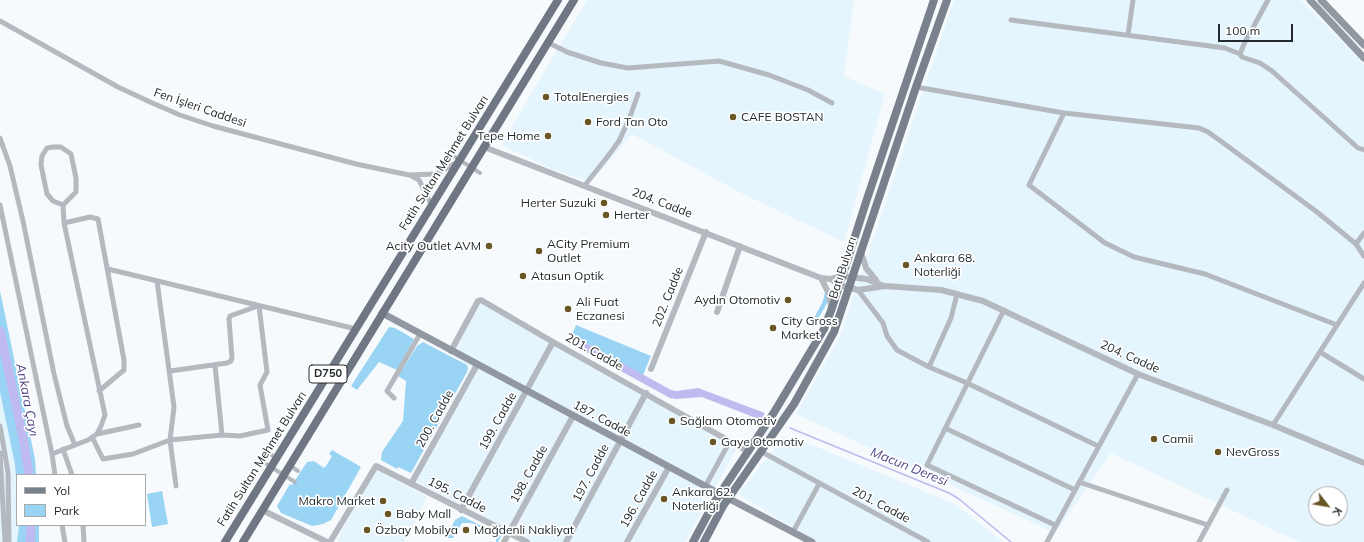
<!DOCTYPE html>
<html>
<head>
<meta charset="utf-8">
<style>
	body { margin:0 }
	#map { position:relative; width:1364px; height:542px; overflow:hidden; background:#f6fafc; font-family:Mulish,sans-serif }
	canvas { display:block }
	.legend { position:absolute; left:16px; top:474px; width:130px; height:52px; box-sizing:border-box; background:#fff; border:1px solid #a7aaab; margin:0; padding:5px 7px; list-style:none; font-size:12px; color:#232a2e }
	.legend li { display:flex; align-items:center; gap:8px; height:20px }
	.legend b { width:20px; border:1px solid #a7aaab }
	.north { position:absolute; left:1308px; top:486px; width:40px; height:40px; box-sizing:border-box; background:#fff; border:1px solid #a7aaab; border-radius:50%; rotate:121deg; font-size:11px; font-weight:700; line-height:16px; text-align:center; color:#232a2e }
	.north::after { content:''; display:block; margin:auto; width:14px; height:18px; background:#685724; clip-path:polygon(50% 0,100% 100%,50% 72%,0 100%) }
	.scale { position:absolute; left:1218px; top:24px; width:75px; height:18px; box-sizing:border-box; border:2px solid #232a2e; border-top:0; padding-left:5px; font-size:12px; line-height:14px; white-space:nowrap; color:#232a2e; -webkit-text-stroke:3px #fff; paint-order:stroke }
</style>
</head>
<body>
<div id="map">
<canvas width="1364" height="542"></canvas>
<ul class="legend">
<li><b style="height:5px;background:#79818d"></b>Yol</li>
<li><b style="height:11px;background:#99d4f4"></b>Park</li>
</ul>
<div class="north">K</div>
<div class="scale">100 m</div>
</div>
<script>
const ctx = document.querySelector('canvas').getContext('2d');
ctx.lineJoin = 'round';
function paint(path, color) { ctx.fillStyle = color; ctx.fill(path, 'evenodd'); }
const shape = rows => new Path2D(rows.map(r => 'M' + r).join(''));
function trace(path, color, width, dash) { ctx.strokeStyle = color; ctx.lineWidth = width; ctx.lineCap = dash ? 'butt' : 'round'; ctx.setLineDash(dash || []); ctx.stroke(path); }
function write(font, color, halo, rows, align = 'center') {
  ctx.font = font + ' Mulish,sans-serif'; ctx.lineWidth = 3.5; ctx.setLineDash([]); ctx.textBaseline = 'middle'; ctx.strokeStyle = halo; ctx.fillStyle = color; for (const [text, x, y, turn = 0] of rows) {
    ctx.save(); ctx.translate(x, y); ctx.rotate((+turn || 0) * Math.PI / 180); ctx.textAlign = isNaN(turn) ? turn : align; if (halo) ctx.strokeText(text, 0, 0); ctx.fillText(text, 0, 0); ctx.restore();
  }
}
const built = shape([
	[587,0,854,0,844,76,885,94,844,242,739,192,632,134,591,182,554,170,501,145],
	[954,0,1301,0,1349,48,1364,65,1364,542,1299,542,1111,453,1055,533,796,414,840,336],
	[1316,494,1340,494,1340,518,1316,518],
	[480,302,737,448,685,542,532,542,416,481,471,367,453,356],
	[0,392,15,465,17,525,19,526,17,542,0,542],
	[784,436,817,447,955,504,1003,542,817,542,738,494,768,457],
	[375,469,427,497,404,542,340,542,337,540]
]);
const green = shape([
	[0,291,35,459,36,475,17,475,17,491,15,465,0,392],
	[825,292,827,293,828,301,825,307,813,327,810,326,823,301],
	[576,325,651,356,643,375,572,335],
	[389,327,395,328,414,339,397,370,379,362,357,390,351,386],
	[423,342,467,365,468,368,467,372,411,473,398,467,397,469,381,460,382,452,403,421,406,381,398,376,417,346],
	[332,450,361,467,331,520,323,524,312,526,281,513,277,506,290,484,292,485,307,462,314,461,324,468,326,466,332,456,329,454],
	[162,491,168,524,152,527,147,494],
	[462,516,501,536,498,542,496,542,496,537,491,533,474,524,470,523,462,523,453,538,448,538,447,536,455,520],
	[19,525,39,525,39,542,17,542]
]);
const water = shape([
	[579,339,671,390,677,391,698,388,765,413,761,420,702,397,676,399,670,398,575,346]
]);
const stream = shape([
	[790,428,949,493,959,499,1011,542]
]);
const river = shape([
	[0,331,24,443,29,475],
	[30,542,31,525]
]);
const pedestrian = shape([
	[452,155,480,173],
	[266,452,277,458],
	[263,462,295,482],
	[289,465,298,471]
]);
const minor = shape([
	[1268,0,1244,44,1240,54,1242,57,1260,63,1272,71,1358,148,1364,150],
	[1011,20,1225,48,1240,54],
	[0,21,118,87,150,102,180,115,213,126,356,164,409,175,436,174,456,163],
	[1128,35,1133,0],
	[549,43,567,52,601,63,628,68,719,61,769,75,808,90,832,103],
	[916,87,1064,113,1199,128,1208,132,1222,142,1317,212,1356,244,1364,256],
	[1064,113,1029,185,1105,243,1134,257,1205,274,1337,325],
	[0,138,10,166,23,221,54,374,67,426,75,445],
	[410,175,419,180,432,206],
	[585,185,608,156,619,141,630,117,638,94],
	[0,205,52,454,55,475],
	[64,223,90,217,98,219,124,360,124,370,99,391],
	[1356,244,1364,233],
	[108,269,356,329],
	[157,281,174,407,170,440,176,486],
	[858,290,877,315,883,323,887,336,897,350,929,367,967,383,1098,446],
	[1004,310,927,465,1055,525],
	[1320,352,1364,379],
	[215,365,222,435],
	[929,367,951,318,957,294],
	[170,371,227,363,231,361,232,358,229,319,230,316,258,306],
	[394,398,387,391,420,334],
	[1273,425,1364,283],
	[0,426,8,472,9,542],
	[945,428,1075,490],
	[97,434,139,425],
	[92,437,103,459,133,454,170,440,222,435,240,436,268,430,260,385,267,372,259,306],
	[63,449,72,475],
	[762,452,928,542],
	[0,453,5,542],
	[52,454,88,440,97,434,101,426,105,415,64,223,63,205,76,192,76,178,71,154,61,147,53,147,47,148,42,156,41,165,47,194,53,201,63,205],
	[1079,482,1208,525],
	[705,487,730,441],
	[62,525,65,542],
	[83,525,84,542],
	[793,532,819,484],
	[1047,542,1138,374],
	[1199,542,1227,490]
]);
const tertiary = shape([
	[484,147,821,278,831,279,842,276,866,279,884,286],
	[861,252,866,268,876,280,877,283],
	[821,278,829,294,831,306],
	[831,279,839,285,858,290,885,286,941,290,983,301,1138,374,1273,425,1364,463],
	[717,312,740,246],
	[451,351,478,301,481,300,553,342,749,452],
	[651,369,706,232],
	[411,484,477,365],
	[262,510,327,542],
	[461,510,553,342],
	[330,542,376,466,527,542],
	[504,542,573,416],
	[566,542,646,393],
	[627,542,669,467]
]);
const secondary = shape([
	[1310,0,1364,58],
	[1321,0,1364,45],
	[382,313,720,494,812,542]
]);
const primary = shape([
	[693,542,715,501,773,414,824,329,832,308,867,199,934,0],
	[704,542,723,506,794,404,834,332,916,87,947,0]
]);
const trunk = shape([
	[225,542,558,0],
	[243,542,574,0]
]);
const markers = [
	[546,97,4,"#685724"],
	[733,117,4,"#685724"],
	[588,122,4,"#685724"],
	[548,136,4,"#685724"],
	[604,203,4,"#685724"],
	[606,215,4,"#685724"],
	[489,246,4,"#685724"],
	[539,251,4,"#685724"],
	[906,265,4,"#685724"],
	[523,276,4,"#685724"],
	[788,300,4,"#685724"],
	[568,309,4,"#685724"],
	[773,328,4,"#685724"],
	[672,421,4,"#685724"],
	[1154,439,4,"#685724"],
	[713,442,4,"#685724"],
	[1218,452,4,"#685724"],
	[664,499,4,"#685724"],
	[383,501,4,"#685724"],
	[388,514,4,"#685724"],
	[367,530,4,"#685724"],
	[466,530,4,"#685724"]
];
const shields = [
	[328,374,38]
];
const shieldNames = [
	["D750",328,374]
];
const poiNames = [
	["TotalEnergies",554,97],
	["CAFE BOSTAN",741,117],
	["Ford Tan Oto",596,122],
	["Tepe Home",540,136,"right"],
	["Herter Suzuki",596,203,"right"],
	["Herter",614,215],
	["ACity Premium",547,244],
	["Outlet",547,258],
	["Acity Outlet AVM",481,246,"right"],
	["Ankara 68.",914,258],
	["Noterliği",914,272],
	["Atasun Optik",531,276],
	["Aydın Otomotiv",780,300,"right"],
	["Ali Fuat",576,302],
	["Eczanesi",576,316],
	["City Gross",781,321],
	["Market",781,335],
	["Sağlam Otomotiv",680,421],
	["Camii",1162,439],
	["Gaye Otomotiv",721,442],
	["NevGross",1226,452],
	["Ankara 62.",672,492],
	["Noterliği",672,506],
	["Makro Market",375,501,"right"],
	["Baby Mall",396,514],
	["Özbay Mobilya",375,530],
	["Mağdenli Nakliyat",474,530]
];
const streetNames = [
	["Fen İşleri Caddesi",200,108,19],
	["Fatih Sultan Mehmet Bulvarı",444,163,-58],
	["204. Cadde",662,203,21],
	["Batı Bulvarı",843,268,-72],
	["202. Cadde",668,297,-68],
	["201. Cadde",594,352,29],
	["204. Cadde",1130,357,24],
	["200. Cadde",435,419,-61],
	["187. Cadde",602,419,28],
	["199. Cadde",498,421,-61],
	["Fatih Sultan Mehmet Bulvarı",262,459,-58],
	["197. Cadde",591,473,-62],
	["198. Cadde",529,474,-61],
	["195. Cadde",457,495,27],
	["196. Cadde",639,499,-61],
	["201. Cadde",881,505,28]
];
const waterNames = [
	["Ankara Çayı",27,400,79],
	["Macun Deresi",909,467,22]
];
paint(built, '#e5f5fe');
paint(green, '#99d4f4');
paint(water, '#bfbaef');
trace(stream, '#bfbaef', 1.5);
trace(river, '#bfbaef', 9);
trace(pedestrian, '#b4b8bf', 4);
trace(minor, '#b4b8bf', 5);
trace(tertiary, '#b4b8bf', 6);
trace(secondary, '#9298a2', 7);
trace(primary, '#79818d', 8);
trace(trunk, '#6f7784', 8);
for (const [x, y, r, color] of markers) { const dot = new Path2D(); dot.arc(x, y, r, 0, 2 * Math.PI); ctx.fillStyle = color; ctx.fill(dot); trace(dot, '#fff', 1.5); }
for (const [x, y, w] of shields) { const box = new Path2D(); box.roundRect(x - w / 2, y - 9, w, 18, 3); ctx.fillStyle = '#fff'; ctx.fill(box); trace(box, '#232a2e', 1); }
write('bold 11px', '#232a2e', null, shieldNames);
write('12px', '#232a2e', '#fff', poiNames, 'left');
write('12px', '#232a2e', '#fff', streetNames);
write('italic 13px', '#514788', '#fff', waterNames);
</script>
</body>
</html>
